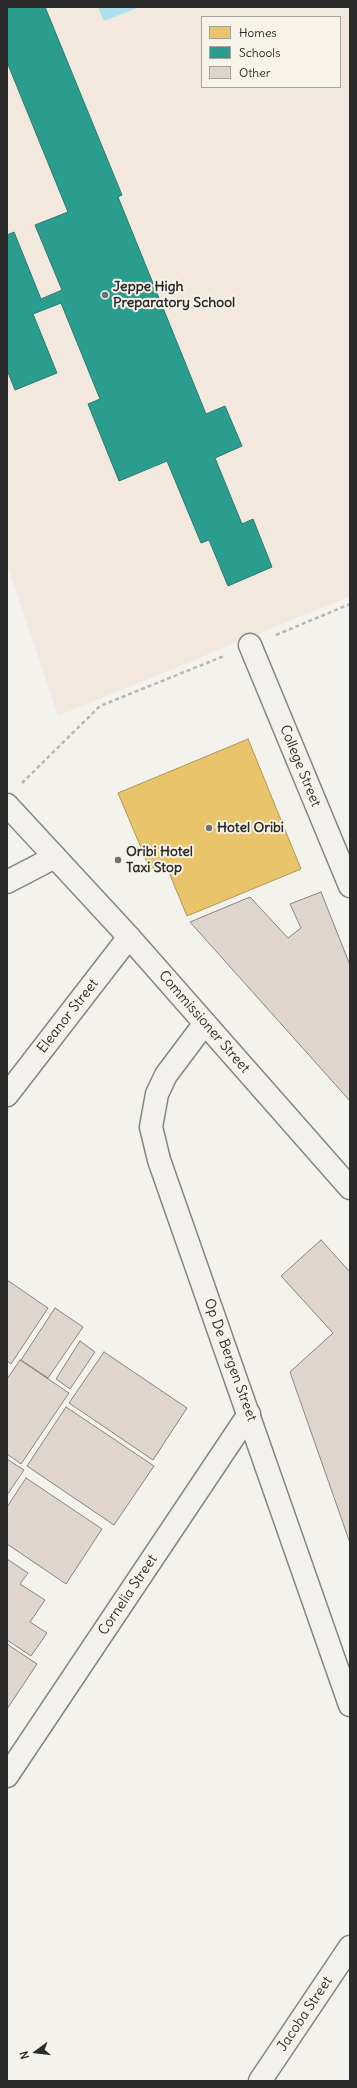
<!DOCTYPE html>
<html>
<head>
<meta charset="utf-8">
<style>
	body { margin:0 }
	#map { position:relative; width:357px; height:2088px; overflow:hidden; background:#f4f2ec; font-family:Delius,sans-serif }
	canvas { display:block }
	.frame { position:absolute; inset:0; border:8px solid #2b2b2b; pointer-events:none }
	.legend { position:absolute; left:201px; top:16px; width:140px; height:72px; box-sizing:border-box; background:#f7f3e8; border:1px solid #a5a39c; margin:0; padding:5px 7px; list-style:none; font-size:12px; color:#2b2b2b }
	.legend li { display:flex; align-items:center; gap:8px; height:20px }
	.legend b { width:20px; border:1px solid #a5a39c }
	.north { position:absolute; left:16px; top:2032px; width:40px; height:40px; -webkit-text-stroke:3px #f7f3e8; paint-order:stroke; rotate:255deg; font-size:11px; font-weight:700; line-height:16px; text-align:center; color:#2b2b2b }
	.north::after { content:''; display:block; margin:auto; width:14px; height:18px; background:#2b2b2b; clip-path:polygon(50% 0,100% 100%,50% 72%,0 100%) }
</style>
</head>
<body>
<div id="map">
<canvas width="357" height="2088"></canvas>
<div class="frame"></div>
<ul class="legend">
<li><b style="height:11px;background:#e9c46a"></b>Homes</li>
<li><b style="height:11px;background:#2a9d8f"></b>Schools</li>
<li><b style="height:11px;background:#e0d5cd"></b>Other</li>
</ul>
<div class="north">N</div>
</div>
<script>
const ctx = document.querySelector('canvas').getContext('2d');
ctx.lineJoin = 'round';
function paint(path, color) { ctx.fillStyle = color; ctx.fill(path, 'evenodd'); }
const shape = rows => new Path2D(rows.map(r => 'M' + r).join(''));
function trace(path, color, width, dash) { ctx.strokeStyle = color; ctx.lineWidth = width; ctx.lineCap = dash ? 'butt' : 'round'; ctx.setLineDash(dash || []); ctx.stroke(path); }
function write(font, color, halo, rows, align = 'center') {
  ctx.font = font + ' Delius,sans-serif'; ctx.lineWidth = 4; ctx.setLineDash([]); ctx.textBaseline = 'middle'; ctx.strokeStyle = halo; ctx.fillStyle = color; for (const [text, x, y, turn = 0] of rows) {
    ctx.save(); ctx.translate(x, y); ctx.rotate((+turn || 0) * Math.PI / 180); ctx.textAlign = isNaN(turn) ? turn : align; if (halo) ctx.strokeText(text, 0, 0); ctx.fillText(text, 0, 0); ctx.restore();
  }
}
const built = shape([
	[7,7,350,7,350,596,58,716,7,564],
	[202,17,340,17,340,87,202,87]
]);
const water = shape([
	[98,7,140,7,104,21]
]);
const homes = shape([
	[248,739,301,869,187,916,165,863,150,869,118,793,248,739]
]);
const schools = shape([
	[7,7,45,7,122,195,118,197,206,414,225,406,242,446,215,458,242,524,253,519,272,567,228,586,209,540,201,543,167,461,119,481,88,404,100,399,61,303,33,314,57,373,15,390,7,370,7,235,14,232,41,299,62,290,35,225,68,212,7,62,7,7]
]);
const building = shape([
	[321,892,350,965,350,1101,190,922,250,897,288,938,301,928,290,904,321,892],
	[321,1240,350,1272,350,1543,290,1372,333,1333,281,1276,321,1240],
	[7,1280,48,1308,11,1364,7,1361,7,1280],
	[55,1308,83,1327,48,1378,21,1360,55,1308],
	[80,1341,95,1352,70,1389,56,1379,80,1341],
	[104,1352,187,1408,153,1460,69,1403,104,1352],
	[20,1360,69,1393,21,1464,7,1454,7,1379,20,1360],
	[66,1407,154,1466,114,1525,27,1466,66,1407],
	[7,1459,24,1470,7,1495,7,1459],
	[26,1478,102,1529,66,1584,7,1544,7,1507,26,1478],
	[7,1559,28,1573,20,1584,45,1600,30,1622,47,1633,31,1656,7,1640,7,1559],
	[7,1644,37,1664,7,1709,7,1644]
]);
const path = shape([
	[276,635,350,604],
	[22,783,100,706,224,656]
]);
const minor = shape([
	[250,645,350,886],
	[7,882,55,857],
	[7,1095,129,937],
	[7,1776,249,1414],
	[260,2081,350,1947]
]);
const major = shape([
	[7,805,129,937,350,1188],
	[205,1023,166,1075,157,1094,151,1127,159,1160,350,1705]
]);
const markers = [
	[105,295,4,"#71716f"],
	[209,828,4,"#71716f"],
	[118,860,4,"#71716f"]
];
const poiNames = [
	["Jeppe High",113,287],
	["Preparatory School",113,303],
	["Hotel Oribi",217,828],
	["Oribi Hotel",126,852],
	["Taxi Stop",126,868]
];
const streetNames = [
	["College Street",300,766,68],
	["Eleanor Street",68,1016,-52],
	["Commissioner Street",204,1022,49],
	["Op De Bergen Street",230,1360,70],
	["Cornelia Street",128,1595,-56],
	["Jacoba Street",305,2014,-56]
];
paint(built, '#f3e8dd');
paint(water, '#ade1ee');
paint(homes, '#e9c46a');
trace(homes, '#b09657', 1);
paint(schools, '#2a9d8f');
trace(schools, '#2a7b71', 1);
paint(building, '#e0d5cd');
trace(building, '#858582', 1);
trace(minor, '#858582', 25);
trace(major, '#858582', 25);
trace(path, '#b8b7b5', 2.5, [4, 3]);
trace(minor, '#f2f1ed', 22);
trace(major, '#f2f1ed', 22);
for (const [x, y, r, color] of markers) { const dot = new Path2D(); dot.arc(x, y, r, 0, 2 * Math.PI); ctx.fillStyle = color; ctx.fill(dot); trace(dot, '#f7f3e8', 1.5); }
write('bold 14px', '#2b2b2b', '#f7f3e8', poiNames, 'left');
write('14px', '#2b2b2b', '#f7f3e8', streetNames);
</script>
</body>
</html>
